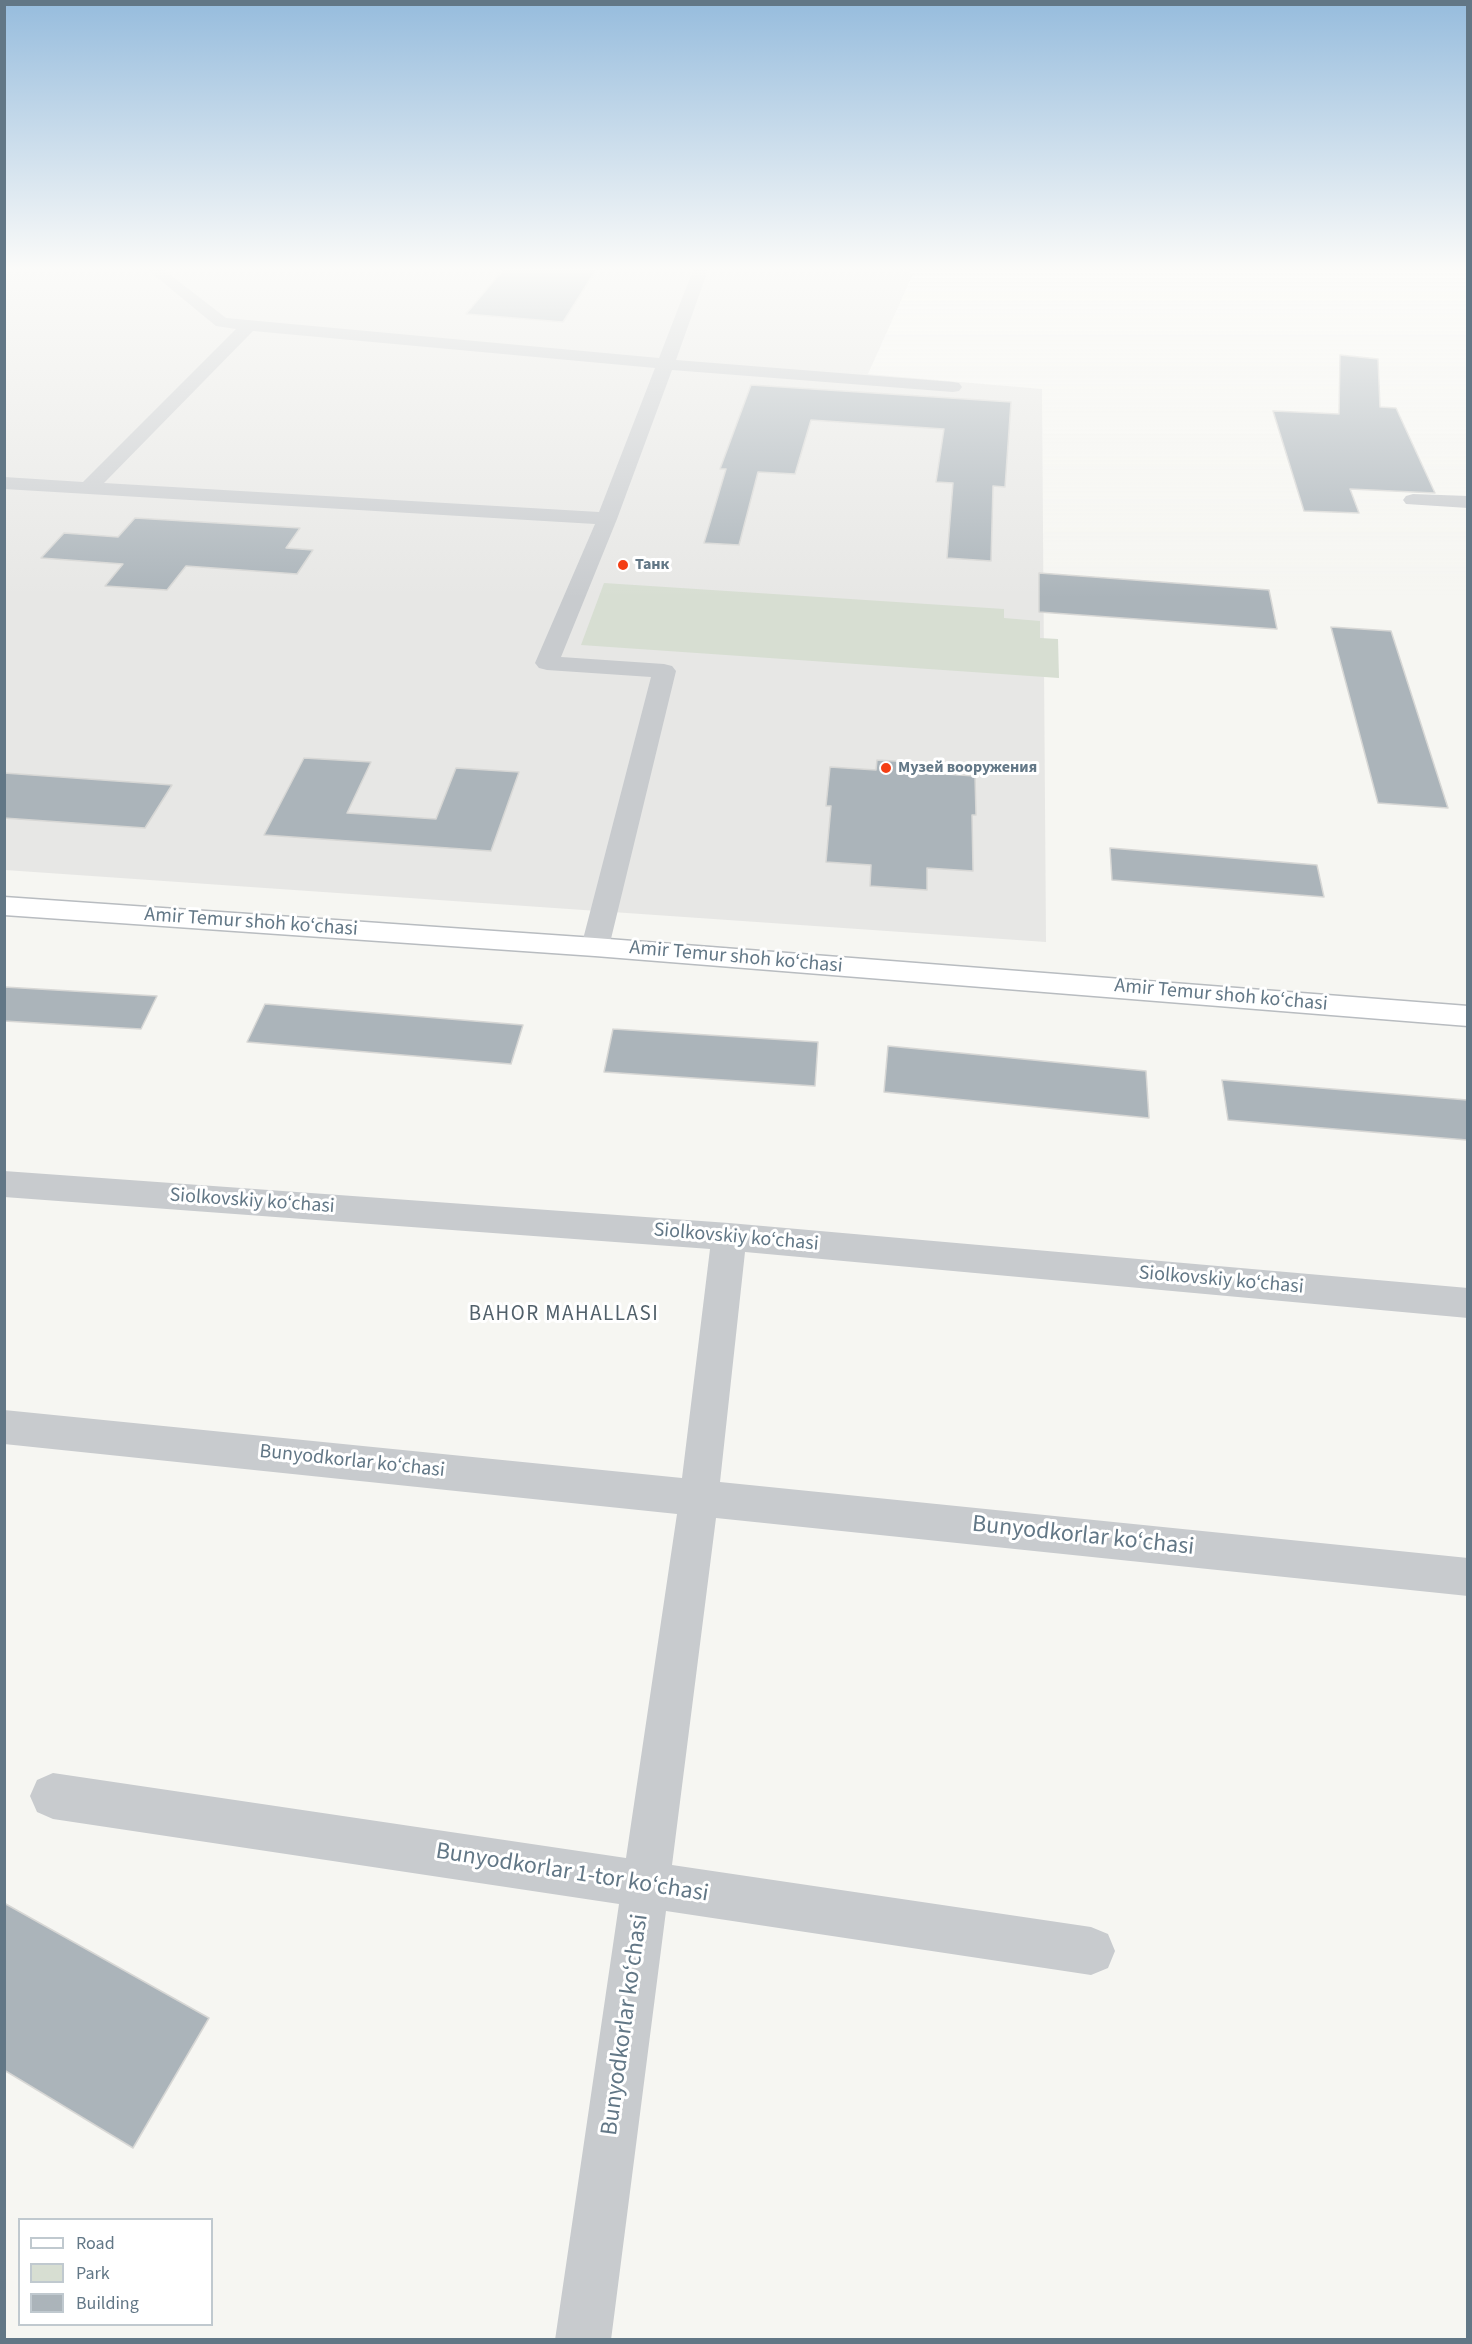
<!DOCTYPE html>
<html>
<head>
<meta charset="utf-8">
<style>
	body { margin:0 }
	#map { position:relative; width:1472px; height:2344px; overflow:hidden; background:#f6f6f2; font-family:"Source Sans 3",sans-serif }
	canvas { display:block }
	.frame { position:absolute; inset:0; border:6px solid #627786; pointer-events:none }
	.legend { position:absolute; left:18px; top:2218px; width:195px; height:108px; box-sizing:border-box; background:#fff; border:2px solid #c0c9cf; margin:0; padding:8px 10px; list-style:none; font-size:18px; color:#627786 }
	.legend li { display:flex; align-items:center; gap:12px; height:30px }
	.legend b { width:30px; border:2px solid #c0c9cf }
</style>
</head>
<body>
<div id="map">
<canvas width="1472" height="2344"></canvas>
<div class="frame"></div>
<ul class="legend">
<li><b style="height:8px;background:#fff"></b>Road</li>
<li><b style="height:16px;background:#d7ded2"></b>Park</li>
<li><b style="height:16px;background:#abb4ba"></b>Building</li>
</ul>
</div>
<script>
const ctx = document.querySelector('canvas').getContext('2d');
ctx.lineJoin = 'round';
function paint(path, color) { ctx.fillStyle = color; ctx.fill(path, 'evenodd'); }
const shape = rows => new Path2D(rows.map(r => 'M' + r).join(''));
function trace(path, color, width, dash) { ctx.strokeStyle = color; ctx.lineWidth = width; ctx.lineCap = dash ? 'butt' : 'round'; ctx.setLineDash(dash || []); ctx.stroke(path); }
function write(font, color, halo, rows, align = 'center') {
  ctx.font = font + ' "Source Sans 3",sans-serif'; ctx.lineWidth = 6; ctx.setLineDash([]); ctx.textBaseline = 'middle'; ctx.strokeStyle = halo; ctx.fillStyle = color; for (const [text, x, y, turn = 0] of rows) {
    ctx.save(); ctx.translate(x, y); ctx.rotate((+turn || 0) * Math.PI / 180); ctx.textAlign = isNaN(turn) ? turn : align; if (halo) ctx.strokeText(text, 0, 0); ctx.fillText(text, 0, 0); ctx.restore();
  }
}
const built = shape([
	[4,270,902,270,913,274,868,374,1042,389,1046,942,5,870]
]);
const green = shape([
	[604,583,1004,609,1004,618,1040,621,1040,638,1058,639,1059,678,581,645]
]);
const building = shape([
	[503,270,596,270,563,322,466,314,503,270],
	[1340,355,1378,359,1380,407,1396,408,1435,493,1350,489,1359,513,1304,511,1273,411,1339,414,1340,355],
	[751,385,1011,402,1005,487,993,486,991,561,947,558,953,483,936,482,944,429,811,420,795,474,758,472,739,545,704,543,726,469,720,469,751,385],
	[135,518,300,528,286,548,313,550,297,574,186,566,167,590,105,586,123,564,41,558,64,533,118,537,135,518],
	[1039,573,1269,590,1277,629,1039,612,1039,573],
	[1331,627,1391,631,1448,808,1378,803,1331,627],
	[304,758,371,762,347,813,436,819,456,768,519,772,491,851,264,835,304,758],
	[877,760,929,763,929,773,975,776,976,815,972,815,973,871,927,868,927,890,870,886,871,865,826,862,831,806,826,806,830,767,876,770,877,760],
	[4,773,172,785,145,828,4,818,4,773],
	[1110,848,1317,865,1324,897,1112,880,1110,848],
	[4,987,157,996,141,1029,4,1021,4,987],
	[265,1004,523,1025,511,1064,247,1042,265,1004],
	[613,1029,818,1042,815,1086,604,1072,613,1029],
	[888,1046,1146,1071,1149,1118,884,1092,888,1046],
	[1222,1080,1467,1100,1467,1140,1228,1120,1222,1080],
	[4,1903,209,2018,133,2148,4,2070,4,1903]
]);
const minor = shape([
	[148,270,164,270,226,318,659,358,693,270,708,270,676,360,953,382,959,383,962,387,959,391,953,392,672,370,617,519,561,657,664,664,672,666,676,671,609,947,605,954,595,956,585,954,581,947,651,677,547,670,539,668,535,663,595,524,4,489,4,477,83,482,236,329,216,326,148,270],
	[253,331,655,368,599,512,104,483,253,331],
	[1413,494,1468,496,1468,508,1406,504,1403,500,1406,496,1413,494],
	[4,1171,729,1223,1468,1288,1468,1318,745,1252,720,1482,1468,1558,1468,1596,716,1518,672,1865,1091,1927,1108,1934,1115,1951,1108,1968,1091,1975,666,1911,611,2340,555,2340,619,1904,53,1819,37,1812,30,1796,37,1780,53,1773,626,1858,677,1514,4,1444,4,1410,682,1478,710,1249,4,1197,4,1171]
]);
const major = shape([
	[4,897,595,938,1468,1006,1468,1026,595,956,4,915,4,897]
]);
const markers = [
	[623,565,6,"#f43e14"],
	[886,768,6,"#f43e14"]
];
const farPoinames = [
	["Танк",635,565],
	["Музей вооружения",898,768]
];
const streetNames = [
	["Amir Temur shoh ko‘chasi",251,923,4],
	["Amir Temur shoh ko‘chasi",736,958,5],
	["Amir Temur shoh ko‘chasi",1221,996,5],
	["Siolkovskiy ko‘chasi",252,1202,4],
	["Siolkovskiy ko‘chasi",736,1238,5],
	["Siolkovskiy ko‘chasi",1221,1281,5],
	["Bunyodkorlar ko‘chasi",352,1462,6]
];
const neighbourhoodNames = [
	["BAHOR MAHALLASI",564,1315]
];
const nearStreetnames = [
	["Bunyodkorlar ko‘chasi",1083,1537,6],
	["Bunyodkorlar 1-tor ko‘chasi",572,1874,9],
	["Bunyodkorlar ko‘chasi",626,2025,-82]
];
paint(built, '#e7e7e5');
paint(green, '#d7ded2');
paint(building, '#abb4ba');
trace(building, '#d7d7d5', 1.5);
trace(major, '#b8bcc0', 3);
paint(minor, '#c8cbce');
paint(major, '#fff');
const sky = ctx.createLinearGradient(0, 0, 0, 598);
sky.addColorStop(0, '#96bcdd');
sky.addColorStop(0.45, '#fbfbf9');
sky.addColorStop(1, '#fbfbf900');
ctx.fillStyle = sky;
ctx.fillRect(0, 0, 1472, 598);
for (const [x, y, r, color] of markers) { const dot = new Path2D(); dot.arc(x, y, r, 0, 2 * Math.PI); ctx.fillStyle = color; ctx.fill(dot); trace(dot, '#fff', 2); }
write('bold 16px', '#627786', '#fff', farPoinames, 'left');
write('20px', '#627786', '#fff', streetNames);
ctx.letterSpacing = '1.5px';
write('21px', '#51606a', '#fff', neighbourhoodNames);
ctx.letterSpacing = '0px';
write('24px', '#627786', '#fff', nearStreetnames);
</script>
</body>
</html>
